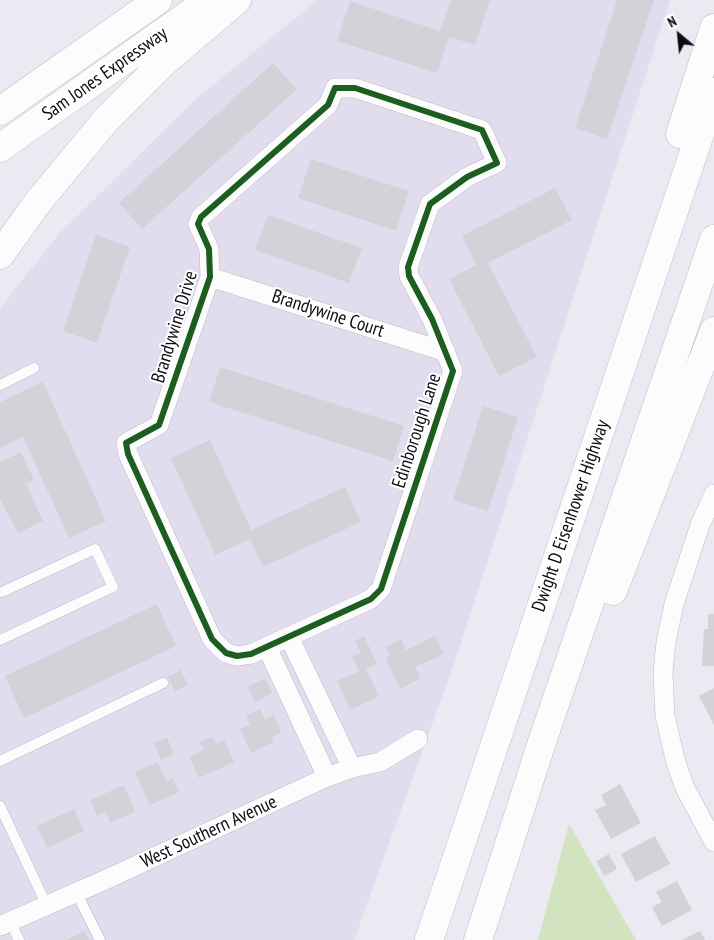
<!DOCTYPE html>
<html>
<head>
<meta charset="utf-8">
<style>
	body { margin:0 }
	#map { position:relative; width:714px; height:940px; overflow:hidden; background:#ebe9f2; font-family:"PT Sans Narrow",sans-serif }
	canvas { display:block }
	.north { position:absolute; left:654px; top:10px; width:50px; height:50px; -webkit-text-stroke:4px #fff; paint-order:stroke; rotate:332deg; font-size:14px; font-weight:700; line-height:20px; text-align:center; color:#0d0c11 }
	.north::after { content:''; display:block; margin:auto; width:18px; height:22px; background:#0d0c11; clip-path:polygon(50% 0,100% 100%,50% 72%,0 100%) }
</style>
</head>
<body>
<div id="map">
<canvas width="714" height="940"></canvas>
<div class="north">N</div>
</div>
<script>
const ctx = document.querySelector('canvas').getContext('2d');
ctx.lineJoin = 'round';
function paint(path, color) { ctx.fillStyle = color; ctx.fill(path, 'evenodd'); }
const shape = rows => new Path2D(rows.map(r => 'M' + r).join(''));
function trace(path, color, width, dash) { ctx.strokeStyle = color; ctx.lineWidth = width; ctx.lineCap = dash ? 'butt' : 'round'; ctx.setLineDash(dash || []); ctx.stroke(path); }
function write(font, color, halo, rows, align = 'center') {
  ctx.font = font + ' "PT Sans Narrow",sans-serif'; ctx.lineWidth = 4; ctx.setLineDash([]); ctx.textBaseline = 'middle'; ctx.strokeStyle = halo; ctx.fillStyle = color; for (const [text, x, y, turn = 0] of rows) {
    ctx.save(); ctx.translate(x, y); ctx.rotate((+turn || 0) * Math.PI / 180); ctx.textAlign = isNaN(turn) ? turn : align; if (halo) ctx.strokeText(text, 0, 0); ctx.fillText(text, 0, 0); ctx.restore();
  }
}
const built = shape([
	[318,0,670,0,455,661,354,940,0,940,0,308,60,233,197,98]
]);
const green = shape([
	[569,824,636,940,538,940]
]);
const building = shape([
	[451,0,490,0,475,45,449,37,437,73,337,41,350,1,440,31],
	[617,0,654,0,607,139,575,128],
	[273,63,297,89,142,229,119,203],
	[311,159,409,191,396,231,298,198],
	[555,188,572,220,488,263,537,357,499,376,449,279,476,265,462,236],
	[268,215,362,248,349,283,255,250],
	[96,235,130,247,97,343,63,331],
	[220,367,404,426,393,461,209,402],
	[43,382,106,521,69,538,23,437,0,448,0,402],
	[483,406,518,417,488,511,453,500],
	[210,440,251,530,345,487,361,522,263,567,250,539,215,555,171,458],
	[21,452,34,480,26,484,43,521,18,533,0,499,0,462],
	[157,604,176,646,24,718,5,676],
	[708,614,714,614,714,666,702,666,704,629,708,629],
	[364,636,377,664,366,669,379,696,350,710,337,681,359,671,352,656,361,653,355,641],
	[435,636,444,654,415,667,421,678,400,689,385,658,390,655,386,647,401,639,406,650],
	[181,670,188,685,175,691,168,677],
	[265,678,272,693,255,702,248,687],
	[714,688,714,725,699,696],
	[260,709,265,719,274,715,281,732,272,737,274,742,251,753,240,729,250,725,246,716],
	[213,736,216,744,224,740,234,762,199,778,189,757,204,750,200,742],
	[167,738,174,754,161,760,154,743],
	[158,762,166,781,173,778,179,792,150,805,135,772],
	[620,784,641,823,611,839,595,810,606,805,601,795],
	[124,785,135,812,110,823,106,812,97,816,90,800],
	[74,809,84,831,47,848,37,826],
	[655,836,670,864,636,882,621,854],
	[609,854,617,869,604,876,596,861],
	[677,881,692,910,662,926,652,907,662,902,656,892],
	[85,931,89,940,66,940],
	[700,931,705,940,682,940]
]);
const lane = shape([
	[0,385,34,368],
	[0,640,113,587,95,549,2,592],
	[0,761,163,683],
	[0,806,46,904],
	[76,892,100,940],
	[10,921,19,940]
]);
const street = shape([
	[335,88,355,88,482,130,497,163,467,177,430,204,408,267,409,276,432,319,453,371,381,589,371,599,251,654,237,656,226,653,212,639,128,454,126,443,159,425,210,277,209,249,198,224,201,217,328,105,335,88],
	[210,277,446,352],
	[714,494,700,525,674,604,666,642,663,672,665,716,676,763,685,788,714,842],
	[289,637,352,768],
	[267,647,327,777],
	[0,926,107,879,327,777,352,768,380,762,418,739]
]);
const highway = shape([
	[0,111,158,0],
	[680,134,714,28],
	[0,148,209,0],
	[0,255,38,202,106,120,163,63,237,0],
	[613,591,714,331],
	[429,940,714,92],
	[478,940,542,742,714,239]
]);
const cycleway = shape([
	[335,88,355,88,482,130,497,163,467,177,430,204,408,267,409,276,432,319,453,371,381,589,371,599,251,654,237,656,226,653,212,639,128,454,126,443,159,425,210,277,209,249,198,224,201,217,328,105,335,88]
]);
const streetNames = [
	["Sam Jones Expressway",105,74,-35],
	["Brandywine Court",328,314,18],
	["Brandywine Drive",175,327,-73],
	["Edinborough Lane",417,431,-72],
	["Dwight D Eisenhower Highway",571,516,-71],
	["West Southern Avenue",209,832,-25]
];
paint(built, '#e1ddee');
paint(green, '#d2e4bf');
paint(building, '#d3d2d9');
trace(lane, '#bdbbc3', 11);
trace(street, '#bdbbc3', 20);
trace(highway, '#bdbbc3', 29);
trace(lane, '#fcfcfd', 10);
trace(street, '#fcfcfd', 19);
trace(highway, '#fcfcfd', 28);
trace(cycleway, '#1b5e20', 6);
write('19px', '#0d0c11', '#fff', streetNames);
</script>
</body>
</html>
